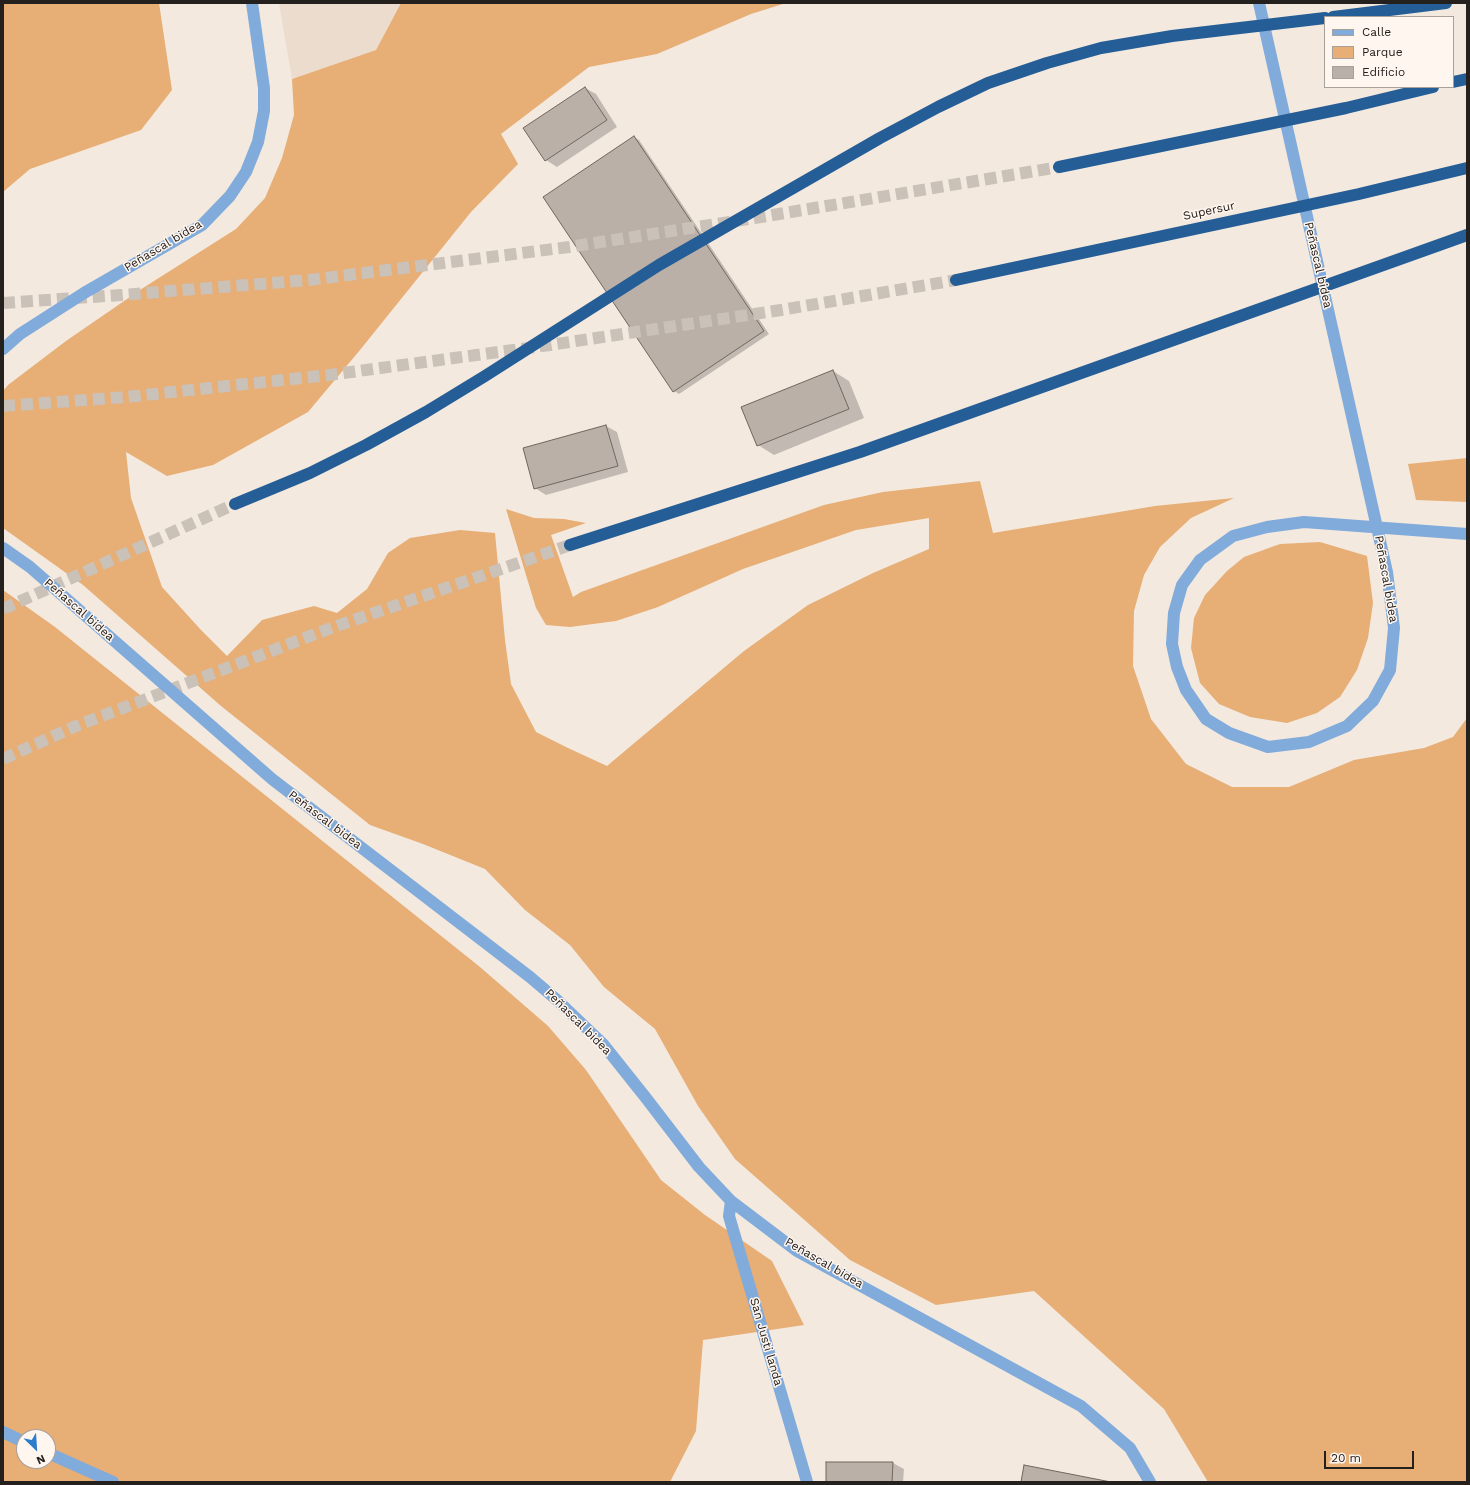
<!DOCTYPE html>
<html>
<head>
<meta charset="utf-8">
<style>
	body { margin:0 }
	#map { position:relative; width:1470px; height:1485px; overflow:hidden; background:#f3e9df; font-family:"Work Sans",sans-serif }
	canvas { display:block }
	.frame { position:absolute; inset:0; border:4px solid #24201d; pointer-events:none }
	.legend { position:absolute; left:1324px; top:16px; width:130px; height:72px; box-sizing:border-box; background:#fff6ef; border:1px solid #a7a09b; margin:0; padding:5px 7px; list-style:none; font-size:12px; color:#24201d }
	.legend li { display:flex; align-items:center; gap:8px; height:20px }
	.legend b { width:20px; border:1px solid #a7a09b }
	.north { position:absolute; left:16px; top:1429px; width:40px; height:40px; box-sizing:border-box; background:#fff6ef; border:1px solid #a7a09b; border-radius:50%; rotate:155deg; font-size:11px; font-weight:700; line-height:16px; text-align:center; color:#24201d }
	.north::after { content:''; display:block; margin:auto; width:14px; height:18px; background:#2c7dcc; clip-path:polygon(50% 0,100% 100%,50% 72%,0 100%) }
	.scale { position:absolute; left:1324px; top:1451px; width:90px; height:18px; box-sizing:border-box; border:2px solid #24201d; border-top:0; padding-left:5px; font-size:12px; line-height:14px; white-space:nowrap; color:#24201d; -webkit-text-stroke:3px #fff6ef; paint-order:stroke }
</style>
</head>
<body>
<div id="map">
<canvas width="1470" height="1485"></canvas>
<div class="frame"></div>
<ul class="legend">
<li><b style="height:5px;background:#81abda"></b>Calle</li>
<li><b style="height:11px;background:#e7ae75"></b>Parque</li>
<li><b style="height:11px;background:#bab0a7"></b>Edificio</li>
</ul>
<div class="north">N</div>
<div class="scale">20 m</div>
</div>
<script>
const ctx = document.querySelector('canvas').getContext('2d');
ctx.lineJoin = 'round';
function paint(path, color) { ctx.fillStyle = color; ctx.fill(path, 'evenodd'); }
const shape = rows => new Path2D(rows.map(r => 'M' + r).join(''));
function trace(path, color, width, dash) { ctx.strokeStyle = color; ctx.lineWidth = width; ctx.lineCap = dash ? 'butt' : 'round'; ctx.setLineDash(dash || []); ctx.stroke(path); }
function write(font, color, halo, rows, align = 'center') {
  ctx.font = font + ' "Work Sans",sans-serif'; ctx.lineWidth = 3; ctx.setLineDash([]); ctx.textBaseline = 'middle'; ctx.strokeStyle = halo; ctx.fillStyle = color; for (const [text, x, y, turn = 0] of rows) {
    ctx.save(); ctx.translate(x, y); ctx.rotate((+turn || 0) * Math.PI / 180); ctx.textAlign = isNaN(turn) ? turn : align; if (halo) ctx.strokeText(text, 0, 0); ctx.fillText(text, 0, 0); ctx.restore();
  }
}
const built = shape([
	[279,3,401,3,376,50,292,79]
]);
const green = shape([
	[3,3,159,3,172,90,141,130,30,169,3,192],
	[401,3,786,3,751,14,657,54,589,67,501,134,518,164,471,212,360,350,308,412,213,465,167,476,126,452,131,498,162,587,201,630,227,656,262,620,314,606,337,613,367,589,388,553,410,538,460,530,495,533,505,640,511,684,536,732,568,748,607,766,744,651,808,605,873,573,929,549,929,518,856,530,743,569,658,607,616,621,570,627,546,625,536,608,506,509,534,518,564,519,586,523,551,535,573,597,581,592,824,505,883,492,980,481,993,533,1155,506,1234,498,1191,518,1160,547,1144,575,1134,611,1133,666,1151,719,1186,764,1232,787,1289,787,1354,760,1424,748,1453,737,1467,718,1467,1482,1208,1482,1164,1409,1034,1291,936,1305,850,1260,735,1159,698,1106,655,1029,604,987,570,945,525,910,485,869,423,844,370,825,221,706,83,585,3,528,3,391,8,385,66,341,143,288,236,229,265,198,282,158,294,115,292,79,376,50],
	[1467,458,1467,502,1416,500,1408,464],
	[1320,542,1367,556,1373,603,1368,638,1357,670,1340,697,1317,713,1287,723,1250,717,1219,704,1200,683,1191,648,1194,618,1205,595,1227,571,1244,557,1280,544],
	[3,590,55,627,480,967,548,1026,586,1070,661,1180,705,1215,772,1261,804,1325,703,1340,696,1431,670,1482,3,1482],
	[24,1437,48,1437,48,1461,24,1461]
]);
const shadow = shape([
	[585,88,596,94,617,127,557,167,546,160,525,128],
	[634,137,639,140,769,334,679,394,674,391],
	[833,371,849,381,864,418,774,455,758,445],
	[606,426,617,432,628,472,546,495,535,488,524,448],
	[893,1463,904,1469,903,1482,827,1482]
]);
const building = shape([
	[585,87,607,120,545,161,523,128,585,87],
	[634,136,764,331,673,392,543,197,634,136],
	[833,370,849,409,757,446,741,407,833,370],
	[606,425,618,466,534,489,523,448,606,425],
	[826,1462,893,1462,892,1482,826,1482,826,1462],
	[1024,1465,1111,1482,1021,1482,1024,1465]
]);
const highwayTunnel = shape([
	[3,303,121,295,309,280,569,247,761,217,1059,167],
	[3,406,126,397,329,375,550,345,781,310,956,280],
	[3,609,235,504],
	[3,759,76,726,331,628,570,545]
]);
const minor = shape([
	[1259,3,1387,572,1394,628,1390,670,1373,701,1347,726,1309,742,1268,747,1229,733,1206,719,1186,690,1177,667,1172,644,1174,613,1182,585,1200,560,1233,536,1267,527,1304,522,1467,534],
	[3,349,20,334,84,293,202,225,230,196,246,172,258,142,264,111,264,88,252,3],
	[3,548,30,567,272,779,530,977,557,1000,603,1044,646,1098,699,1167,731,1201,797,1251,1081,1406,1130,1448,1150,1482],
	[731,1201,729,1216,807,1482],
	[3,1432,24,1442],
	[48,1453,113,1482]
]);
const highway = shape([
	[1333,17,1446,3],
	[1453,82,1467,79],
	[1059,167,1346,108,1433,87],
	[956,280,1359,194,1467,168],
	[235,504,310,473,366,445,426,412,485,376,659,265,880,138,938,107,988,83,1047,63,1101,48,1172,36,1325,18],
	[570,545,860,452,1467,235]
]);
const streetNames = [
	["Supersur",1209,211,-12],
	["Peñascal bidea",163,246,-31],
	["Peñascal bidea",1318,265,77],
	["Peñascal bidea",1386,579,80],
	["Peñascal bidea",79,610,41],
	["Peñascal bidea",325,820,37],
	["Peñascal bidea",578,1022,45],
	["Peñascal bidea",824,1263,30],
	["San Justi landa",766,1342,74]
];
paint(built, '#ecdccd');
paint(green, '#e7ae75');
paint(shadow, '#0003');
paint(building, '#bab0a7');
trace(building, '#6f665e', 1);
trace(highwayTunnel, '#cac1b8', 12, [12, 6]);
trace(minor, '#81abda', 12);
trace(highway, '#255d96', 12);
write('12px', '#24201d', '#fff6ef', streetNames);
</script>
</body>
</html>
